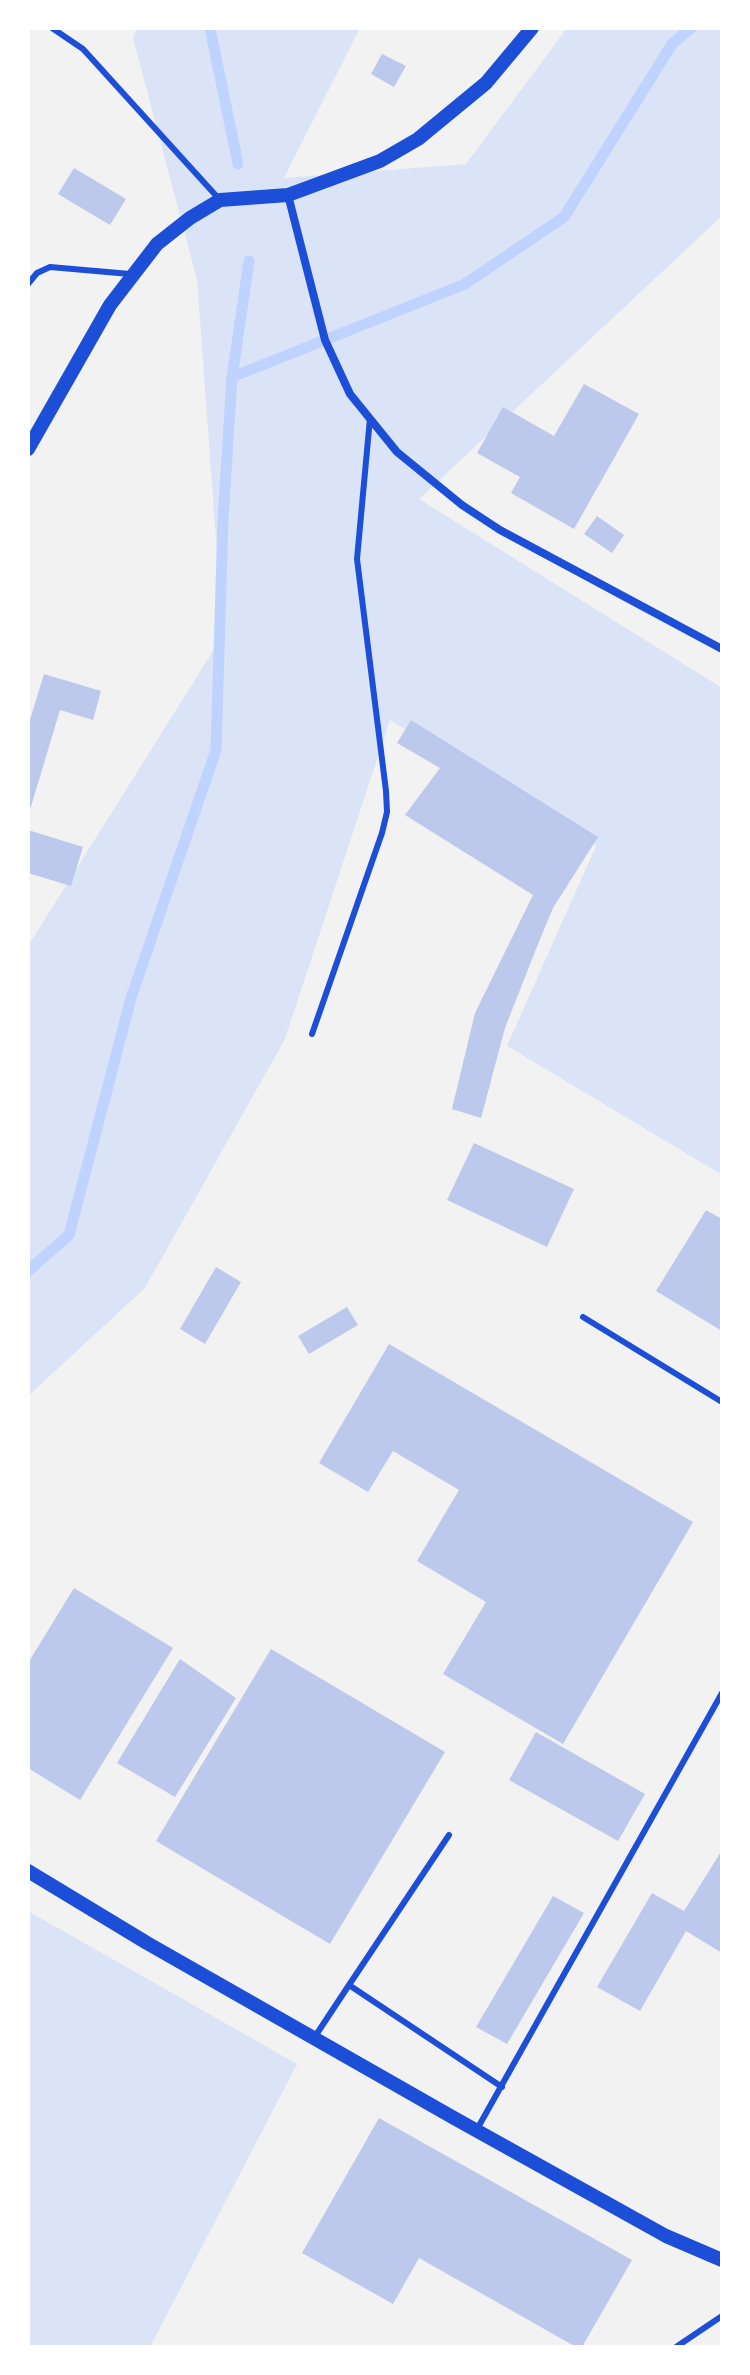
<!DOCTYPE html>
<html>
<head>
<meta charset="utf-8">
<style>
	body { margin:0 }
	#map { position:relative; width:750px; height:2375px; overflow:hidden; background:#f2f2f2; font-family:"Open Sans",sans-serif }
	canvas { display:block }
	.frame { position:absolute; inset:0; border:30px solid #fff; pointer-events:none }
</style>
</head>
<body>
<div id="map">
<canvas width="750" height="2375"></canvas>
<div class="frame"></div>
</div>
<script>
const ctx = document.querySelector('canvas').getContext('2d');
ctx.lineJoin = 'round';
function paint(path, color) { ctx.fillStyle = color; ctx.fill(path, 'evenodd'); }
const shape = rows => new Path2D(rows.map(r => 'M' + r).join(''));
function trace(path, color, width, dash) { ctx.strokeStyle = color; ctx.lineWidth = width; ctx.lineCap = dash ? 'butt' : 'round'; ctx.setLineDash(dash || []); ctx.stroke(path); }
const green = shape([
	[137,28,360,28,284,178,466,164,567,28,722,28,722,216,419,499,722,688,722,1175,507,1046,596,846,390,720,285,1039,145,1288,28,1396,28,946,223,635,197,280,133,38],
	[28,1911,297,2064,150,2347,28,2347]
]);
const stream = shape([
	[210,28,238,164],
	[232,377,249,261],
	[28,1271,69,1235,131,998,216,750,223,520,232,377,465,284,564,217,672,44,691,28]
]);
const building = shape([
	[382,54,406,66,394,87,371,74],
	[74,168,126,199,110,225,58,194],
	[584,384,639,414,574,529,511,493,520,477,477,453,503,407,554,436],
	[597,516,624,535,612,553,584,534],
	[44,674,101,691,93,720,60,710,29,813,28,726],
	[411,720,598,837,553,908,536,949,505,1028,481,1118,452,1109,475,1013,533,895,405,815,440,768,397,743],
	[28,830,83,847,71,886,28,873],
	[474,1143,574,1189,547,1247,447,1200],
	[706,1210,722,1219,722,1331,656,1291],
	[216,1267,241,1282,205,1344,180,1329],
	[347,1307,358,1325,309,1354,298,1336],
	[389,1344,693,1522,563,1744,443,1674,486,1602,417,1561,459,1490,393,1451,368,1492,319,1463],
	[74,1588,173,1648,80,1800,28,1768,28,1663],
	[271,1649,445,1752,330,1944,156,1841],
	[180,1659,236,1698,175,1797,117,1763],
	[536,1732,645,1794,618,1841,509,1780],
	[722,1850,722,1953,686,1931,640,2011,597,1987,652,1893,684,1911],
	[553,1896,584,1913,507,2044,476,2027],
	[379,2118,632,2260,582,2347,576,2347,419,2258,393,2304,302,2253]
]);
const service = shape([
	[52,28,83,49,220,200],
	[28,284,37,273,50,267,130,274],
	[312,1034,382,833,387,812,386,791,357,559,370,418],
	[583,1317,722,1402],
	[349,1985,449,1835],
	[314,2038,349,1985,502,2087],
	[476,2131,722,1693],
	[676,2347,722,2316]
]);
const minor = shape([
	[288,195,325,340,350,394,397,452,462,505,500,530,722,649]
]);
const tertiary = shape([
	[28,449,110,305,157,244,190,218,220,200,288,195,380,161,418,139,486,83,532,28],
	[28,1871,147,1943,454,2118,666,2236,722,2260]
]);
paint(green, '#dbe4f7');
trace(stream, '#bfd3fe', 11);
paint(building, '#bdc9ec');
trace(service, '#1d4ed8', 6);
trace(minor, '#1d4ed8', 8);
trace(tertiary, '#1d4ed8', 14);
</script>
</body>
</html>
